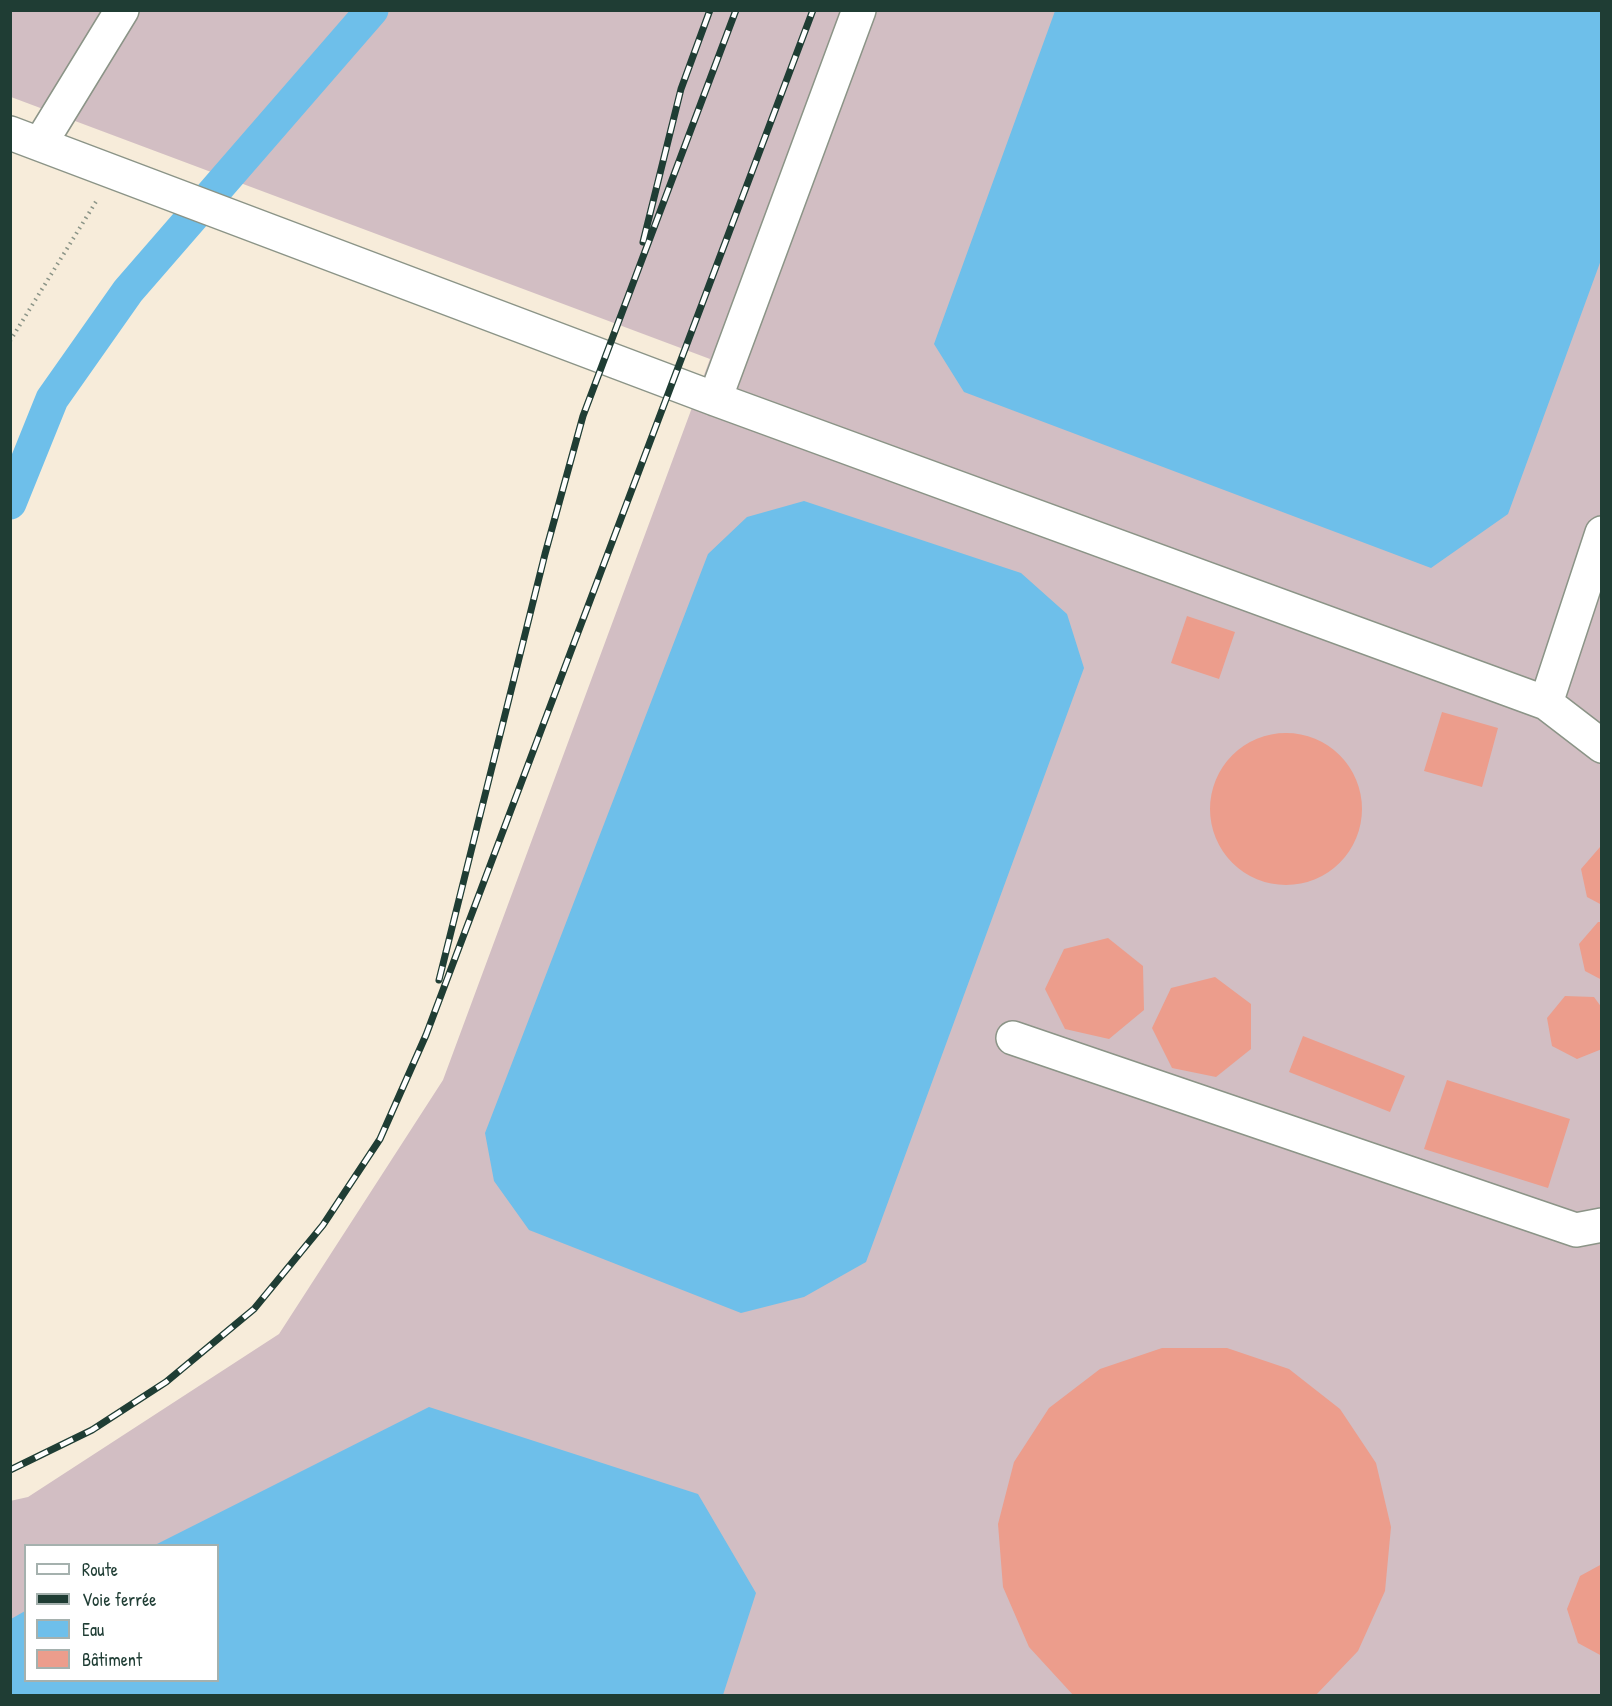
<!DOCTYPE html>
<html>
<head>
<meta charset="utf-8">
<style>
	body { margin:0 }
	#map { position:relative; width:1612px; height:1706px; overflow:hidden; background:#f7ecda; font-family:"Patrick Hand",sans-serif }
	canvas { display:block }
	.frame { position:absolute; inset:0; border:12px solid #1f3d34; pointer-events:none }
	.legend { position:absolute; left:24px; top:1544px; width:195px; height:138px; box-sizing:border-box; background:#fff; border:2px solid #a5b1ae; margin:0; padding:8px 10px; list-style:none; font-size:18px; color:#1f3d34 }
	.legend li { display:flex; align-items:center; gap:12px; height:30px }
	.legend b { width:30px; border:2px solid #a5b1ae }
</style>
</head>
<body>
<div id="map">
<canvas width="1612" height="1706"></canvas>
<div class="frame"></div>
<ul class="legend">
<li><b style="height:8px;background:#fff"></b>Route</li>
<li><b style="height:8px;background:#1f3d34"></b>Voie ferrée</li>
<li><b style="height:16px;background:#6ebfea"></b>Eau</li>
<li><b style="height:16px;background:#ec9d8c"></b>Bâtiment</li>
</ul>
</div>
<script>
const ctx = document.querySelector('canvas').getContext('2d');
ctx.lineJoin = 'round';
function paint(path, color) { ctx.fillStyle = color; ctx.fill(path, 'evenodd'); }
const shape = rows => new Path2D(rows.map(r => 'M' + r).join(''));
function trace(path, color, width, dash) { ctx.strokeStyle = color; ctx.lineWidth = width; ctx.lineCap = dash ? 'butt' : 'round'; ctx.setLineDash(dash || []); ctx.stroke(path); }
const industrial = shape([
	[11,11,1601,11,1601,1695,11,1695,10,1501,28,1497,279,1334,443,1080,710,359,11,97],
	[26,1546,218,1546,218,1680,26,1680]
]);
const water = shape([
	[1055,11,1601,11,1601,260,1508,514,1431,568,964,392,934,344],
	[804,501,1021,573,1067,614,1084,668,866,1262,804,1297,741,1313,529,1230,494,1181,485,1133,708,554,747,517],
	[429,1407,698,1494,756,1593,723,1695,11,1695,11,1619,25,1611,26,1680,218,1680,218,1546,155,1545]
]);
const canal = shape([
	[10,503,52,399,128,291,372,10]
]);
const building = shape([
	[1187,616,1235,632,1219,679,1171,663],
	[1442,712,1498,728,1482,787,1424,771],
	'1210 809a76 76 0 1 1 152 0a76 76 0 1 1-152 0Z',
	[1600,847,1602,847,1602,905,1587,897,1581,869],
	[1598,922,1602,922,1602,980,1585,971,1579,944],
	[1108,938,1143,966,1144,1010,1109,1039,1065,1029,1045,989,1064,949],
	[1215,977,1251,1004,1251,1049,1216,1077,1172,1068,1152,1028,1171,988],
	[1565,996,1594,997,1602,1008,1602,1049,1577,1059,1552,1046,1547,1018],
	[1303,1036,1405,1076,1390,1112,1289,1072],
	[1447,1080,1570,1119,1548,1188,1424,1149],
	[1162,1348,1227,1348,1289,1369,1340,1409,1376,1463,1391,1527,1385,1591,1358,1651,1315,1696,1074,1696,1029,1647,1003,1587,998,1524,1014,1462,1049,1408,1100,1369],
	[1602,1564,1602,1656,1578,1643,1567,1609,1580,1576]
]);
const path = shape([
	[10,341,97,200]
]);
const minor = shape([
	[10,133,715,399,1546,703,1602,746],
	[40,144,122,10],
	[715,399,859,10],
	[1546,703,1602,533],
	[1013,1038,1576,1230,1602,1225]
]);
const rail = shape([
	[643,242,681,89,710,10],
	[439,980,545,554,583,416,736,10],
	[10,1470,92,1430,166,1382,254,1309,323,1225,380,1139,426,1035,813,10]
]);
paint(industrial, '#d2bec3');
paint(water, '#6ebfea');
trace(canal, '#6ebfea', 33);
paint(building, '#ec9d8c');
trace(minor, '#8b9487', 36);
trace(path, '#8b9487', 4, [1.5, 4.5]);
trace(minor, '#fff', 33);
trace(rail, '#1f3d34', 7);
trace(rail, '#fff', 4.5, [14]);
</script>
</body>
</html>
